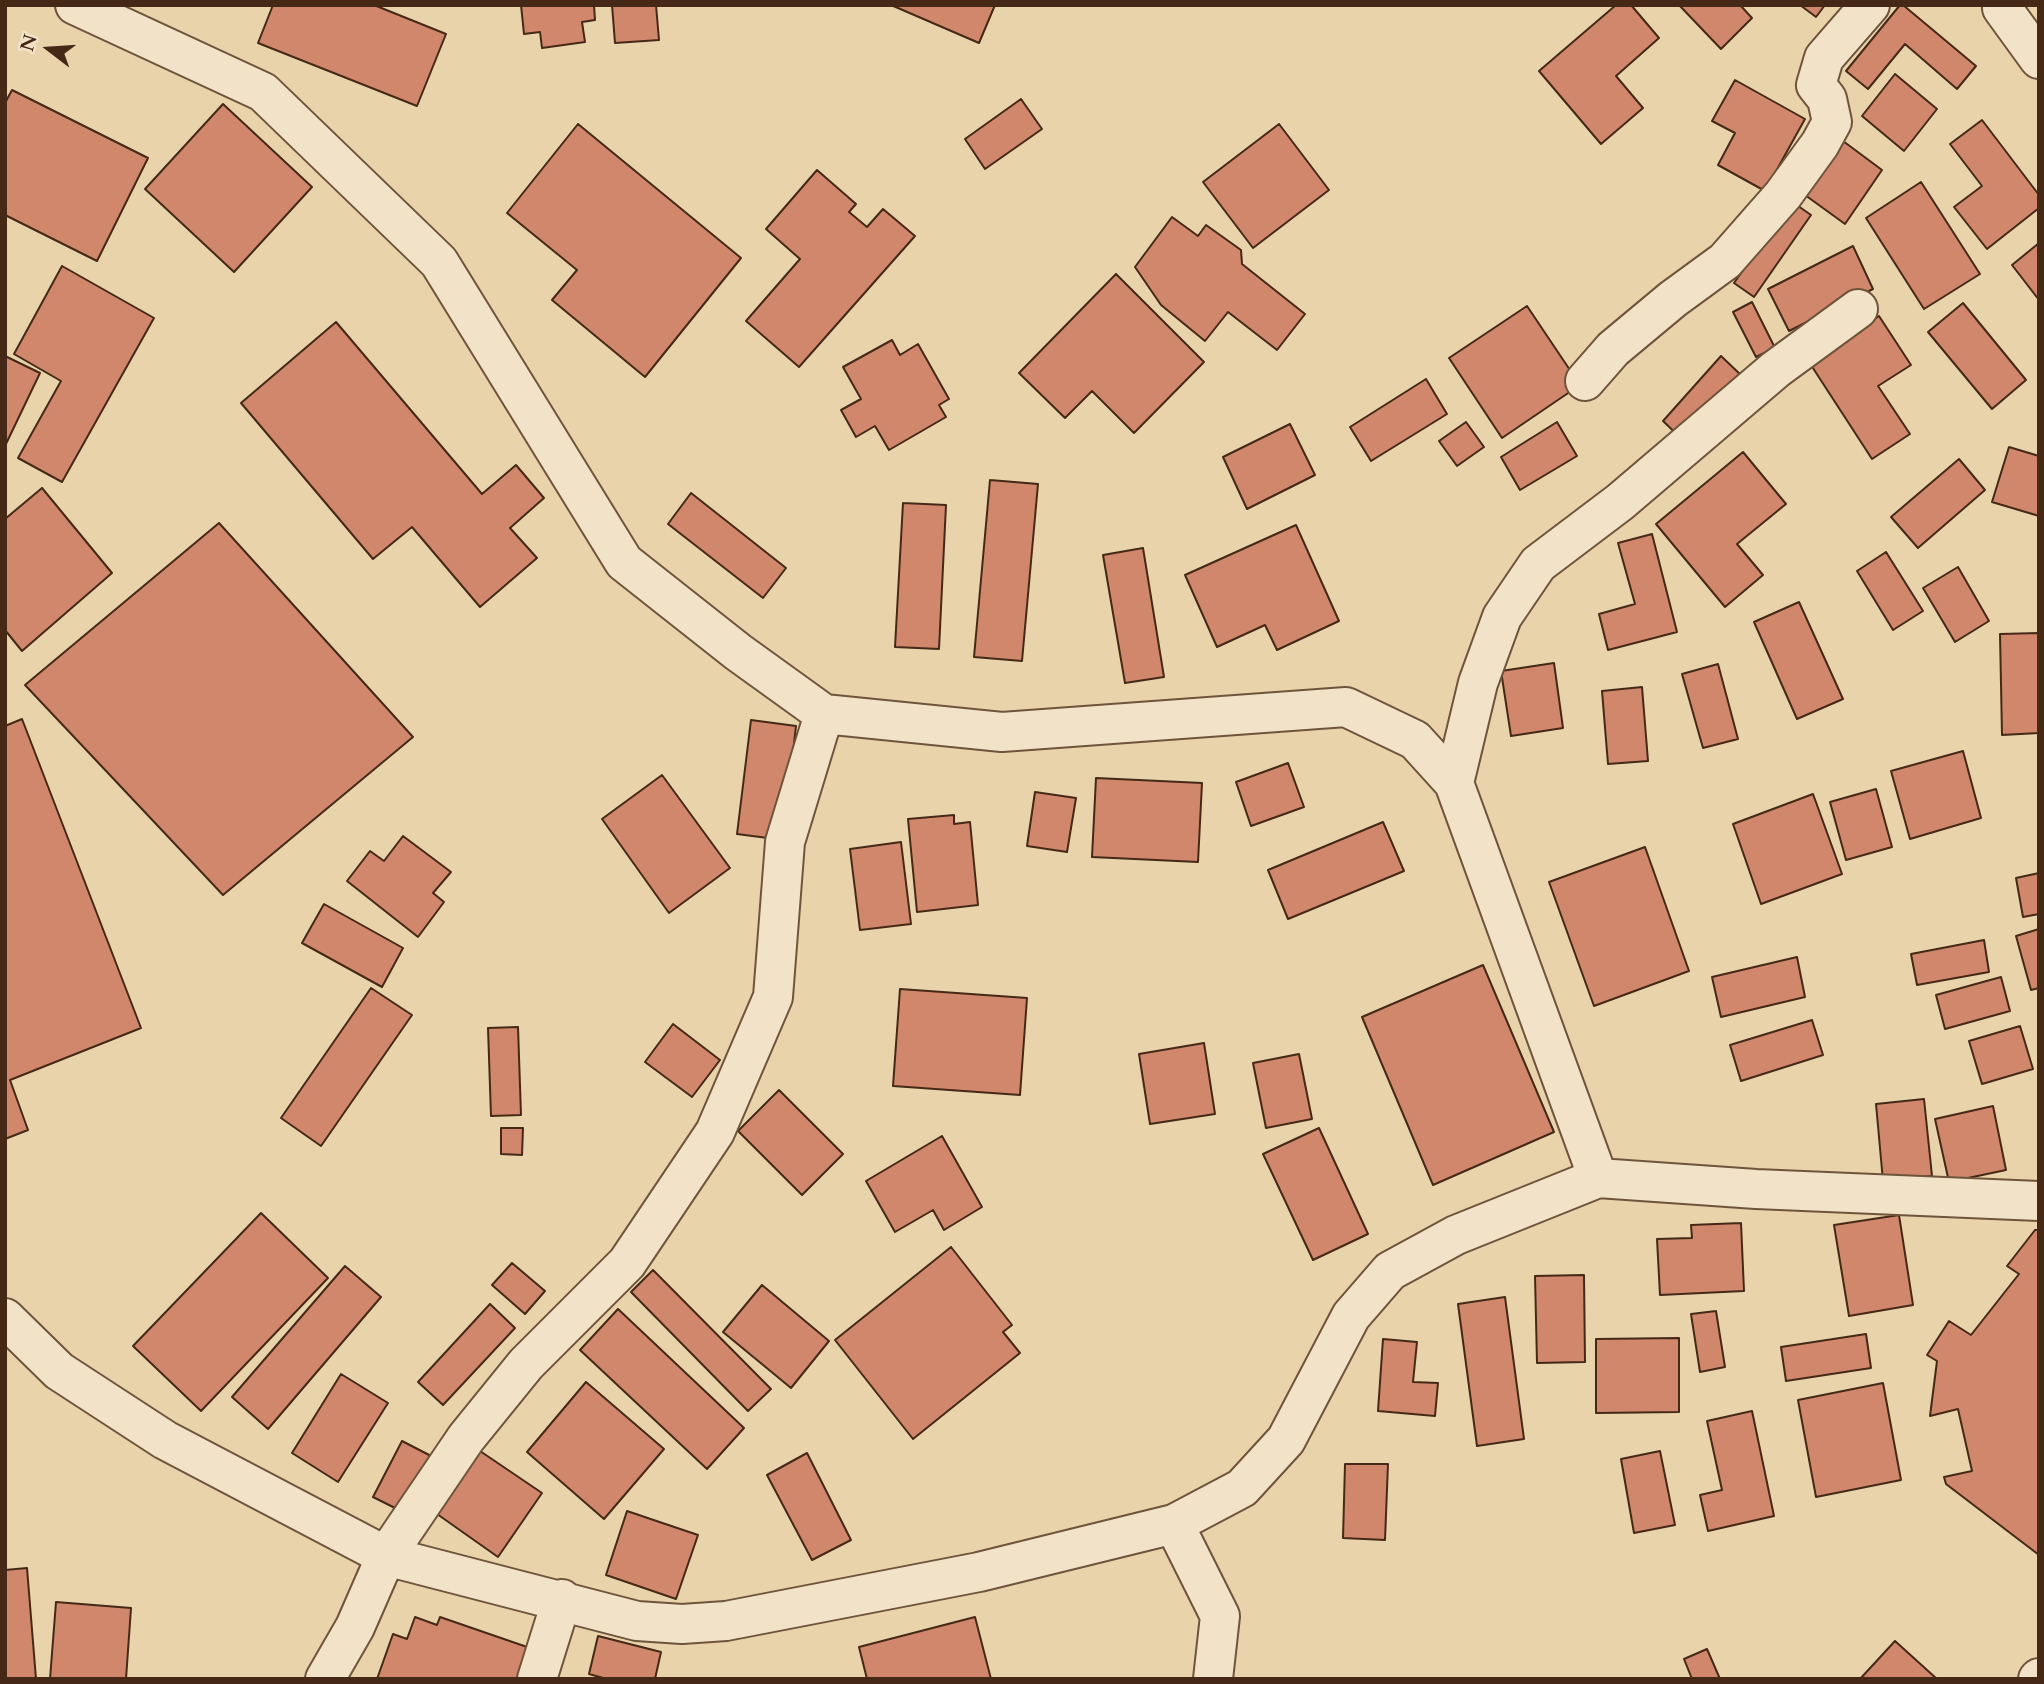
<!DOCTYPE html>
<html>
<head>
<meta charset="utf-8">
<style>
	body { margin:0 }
	#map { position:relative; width:2044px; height:1684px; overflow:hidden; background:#e9d3ab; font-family:Cardo,serif }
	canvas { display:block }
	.frame { position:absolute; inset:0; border:7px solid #452916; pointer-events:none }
	.north { position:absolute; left:14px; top:14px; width:70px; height:70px; -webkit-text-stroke:5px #f1e2c8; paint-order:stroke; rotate:287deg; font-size:19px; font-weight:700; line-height:28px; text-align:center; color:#452916 }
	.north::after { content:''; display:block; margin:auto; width:24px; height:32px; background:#452916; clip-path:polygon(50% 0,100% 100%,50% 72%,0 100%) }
</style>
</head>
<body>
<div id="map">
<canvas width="2044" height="1684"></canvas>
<div class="frame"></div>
<div class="north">N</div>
</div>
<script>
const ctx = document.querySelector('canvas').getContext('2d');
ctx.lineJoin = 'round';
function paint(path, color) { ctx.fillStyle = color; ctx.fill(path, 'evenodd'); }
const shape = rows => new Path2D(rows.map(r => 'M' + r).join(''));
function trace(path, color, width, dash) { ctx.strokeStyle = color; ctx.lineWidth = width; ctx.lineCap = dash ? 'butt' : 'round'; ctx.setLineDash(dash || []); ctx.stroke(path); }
const building = shape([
	[273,5,374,5,446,34,417,106,258,43,273,5],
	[521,5,594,5,595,20,582,22,585,42,542,48,540,32,524,34,521,5],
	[612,5,656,5,659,40,615,43,612,5],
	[891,5,995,5,979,43,891,5],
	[1616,5,1631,5,1659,38,1616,76,1643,108,1601,144,1539,71,1616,5],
	[1679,5,1740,5,1752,18,1721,49,1679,5],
	[1800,5,1825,5,1816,17,1800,5],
	[1900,5,1903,5,1976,66,1957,89,1905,44,1868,89,1846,71,1900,5],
	[1895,74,1937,109,1904,151,1862,116,1895,74],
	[1735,80,1805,119,1765,191,1718,165,1735,133,1712,121,1735,80],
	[12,90,148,158,97,261,5,215,5,103,12,90],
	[1021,99,1042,129,985,169,965,139,1021,99],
	[223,104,312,187,234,272,145,189,223,104],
	[1982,120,2039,195,2039,208,1987,249,1954,207,1982,186,1950,144,1982,120],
	[578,124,741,258,645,377,552,300,577,270,507,213,578,124],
	[1279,124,1329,190,1253,248,1203,182,1279,124],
	[1843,141,1882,170,1845,224,1805,195,1843,141],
	[817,170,856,204,849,212,867,227,883,209,915,236,799,367,746,321,800,259,766,229,817,170],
	[1921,182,1980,274,1924,309,1866,218,1921,182],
	[1791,201,1811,215,1754,297,1734,283,1791,201],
	[1172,217,1198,236,1206,225,1241,250,1242,264,1305,314,1277,350,1228,312,1205,341,1161,305,1135,267,1172,217],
	[2039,243,2039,300,2012,265,2039,243],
	[1853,246,1873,289,1789,331,1768,289,1853,246],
	[62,266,154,318,62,482,18,458,61,381,14,354,62,266],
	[1116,274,1204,362,1134,433,1092,391,1065,418,1019,373,1116,274],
	[1752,302,1775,348,1756,357,1733,312,1752,302],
	[1963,303,2026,380,1992,409,1928,332,1963,303],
	[1527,306,1580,385,1502,438,1449,358,1527,306],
	[1879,316,1911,365,1878,386,1910,434,1872,459,1809,362,1879,316],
	[336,322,482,494,516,465,544,498,510,528,537,558,480,607,412,527,373,559,241,403,336,322],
	[892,340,900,355,918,344,949,399,939,405,946,417,889,450,875,426,856,437,841,410,861,399,843,367,892,340],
	[5,356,40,373,5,446,5,356],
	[1721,356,1743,377,1685,442,1663,421,1721,356],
	[1426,379,1447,414,1371,461,1350,427,1426,379],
	[1466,422,1484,447,1457,466,1439,441,1466,422],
	[1557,422,1577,456,1520,490,1501,457,1557,422],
	[1290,424,1315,475,1247,509,1223,457,1290,424],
	[2009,447,2039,456,2039,516,1992,502,2009,447],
	[1743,452,1786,504,1737,544,1763,575,1725,607,1656,524,1743,452],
	[1959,459,1985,490,1918,548,1891,517,1959,459],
	[990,480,1038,484,1022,661,974,657,990,480],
	[42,488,112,573,22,651,5,630,5,519,42,488],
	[691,493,786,568,763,598,668,524,691,493],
	[903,503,946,505,939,649,895,647,903,503],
	[219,523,413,737,223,895,25,685,219,523],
	[1296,525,1339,621,1277,650,1265,625,1217,647,1185,575,1296,525],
	[1652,534,1677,632,1608,650,1599,614,1635,604,1618,543,1652,534],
	[1143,548,1164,677,1125,683,1103,555,1143,548],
	[1886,552,1923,611,1893,630,1857,571,1886,552],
	[1958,567,1989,621,1955,642,1923,588,1958,567],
	[1799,602,1843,699,1797,719,1754,622,1799,602],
	[2039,633,2039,733,2002,735,2000,634,2039,633],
	[1554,663,1563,728,1511,736,1501,671,1554,663],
	[1718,664,1738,739,1703,748,1682,674,1718,664],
	[1642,687,1648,761,1608,764,1602,691,1642,687],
	[22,719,141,1028,10,1080,28,1130,5,1139,5,726,22,719],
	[751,720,796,726,783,840,737,834,751,720],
	[1963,751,1981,818,1910,839,1891,771,1963,751],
	[1288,763,1304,807,1251,826,1236,782,1288,763],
	[662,775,730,868,669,913,602,819,662,775],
	[1096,778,1202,783,1198,862,1092,857,1096,778],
	[1876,789,1892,847,1846,860,1830,802,1876,789],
	[1035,792,1076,798,1067,852,1027,846,1035,792],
	[1813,794,1842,874,1761,904,1733,824,1813,794],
	[954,815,954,824,970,822,978,905,917,912,908,819,954,815],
	[1383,822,1404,871,1288,919,1268,870,1383,822],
	[403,836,451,872,433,893,444,902,418,937,347,881,370,851,384,861,403,836],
	[901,842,911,924,860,930,850,849,901,842],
	[1645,847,1689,971,1594,1006,1549,882,1645,847],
	[2039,873,2039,914,2023,917,2016,878,2039,873],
	[324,904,403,948,382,987,302,943,324,904],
	[2039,929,2039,988,2031,990,2016,936,2039,929],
	[1984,940,1989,972,1917,985,1911,954,1984,940],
	[1797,957,1805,997,1721,1017,1712,977,1797,957],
	[1483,965,1554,1132,1433,1185,1362,1017,1483,965],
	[2001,977,2010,1011,1945,1029,1936,995,2001,977],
	[371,988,412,1015,321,1146,281,1118,371,988],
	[900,989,1027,998,1020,1095,893,1086,900,989],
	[1812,1020,1823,1055,1741,1081,1730,1045,1812,1020],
	[673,1024,720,1060,692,1097,645,1062,673,1024],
	[2020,1026,2033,1069,1982,1084,1969,1041,2020,1026],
	[518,1027,521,1115,491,1116,488,1028,518,1027],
	[1204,1043,1215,1114,1150,1124,1139,1054,1204,1043],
	[1299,1054,1312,1119,1266,1128,1253,1063,1299,1054],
	[779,1090,843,1154,802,1195,738,1131,779,1090],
	[1924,1099,1932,1176,1883,1181,1876,1104,1924,1099],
	[1993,1106,2006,1170,1949,1182,1935,1119,1993,1106],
	[501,1128,523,1128,522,1155,501,1154,501,1128],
	[1319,1128,1368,1234,1313,1260,1263,1154,1319,1128],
	[942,1136,982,1207,944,1230,933,1210,895,1232,866,1181,942,1136],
	[261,1213,328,1278,201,1411,133,1346,261,1213],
	[1899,1215,1913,1305,1849,1316,1834,1225,1899,1215],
	[1741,1223,1744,1291,1660,1295,1657,1239,1692,1238,1691,1225,1741,1223],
	[2035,1230,2039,1230,2039,1555,1946,1484,1944,1477,1972,1471,1958,1409,1930,1416,1937,1361,1927,1355,1949,1321,1971,1335,2019,1274,2007,1266,2035,1230],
	[951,1247,1012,1325,1003,1332,1020,1353,913,1439,835,1340,951,1247],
	[512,1263,545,1291,525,1314,492,1285,512,1263],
	[345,1266,381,1297,268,1429,232,1397,345,1266],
	[653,1270,771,1389,748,1411,631,1292,653,1270],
	[1584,1275,1585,1362,1537,1363,1535,1276,1584,1275],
	[762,1285,829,1341,791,1388,723,1332,762,1285],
	[1505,1297,1524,1439,1477,1446,1458,1304,1505,1297],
	[490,1304,515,1328,443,1405,418,1382,490,1304],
	[618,1309,744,1428,707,1469,580,1350,618,1309],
	[1716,1311,1725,1367,1700,1372,1691,1314,1716,1311],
	[1866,1334,1871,1368,1786,1381,1781,1347,1866,1334],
	[1679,1338,1679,1412,1596,1413,1596,1339,1679,1338],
	[1383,1339,1417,1342,1413,1382,1438,1383,1435,1416,1378,1411,1383,1339],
	[341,1374,388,1403,338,1482,292,1453,341,1374],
	[586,1382,664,1449,604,1519,527,1452,586,1382],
	[1883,1383,1901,1480,1816,1497,1798,1400,1883,1383],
	[1752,1411,1774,1516,1708,1531,1700,1495,1722,1490,1707,1421,1752,1411],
	[402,1441,433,1457,405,1513,373,1497,402,1441],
	[480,1451,542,1493,498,1557,437,1514,480,1451],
	[1660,1451,1675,1525,1634,1533,1621,1459,1660,1451],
	[807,1453,851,1540,812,1560,767,1475,807,1453],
	[1345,1464,1388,1464,1385,1540,1343,1538,1345,1464],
	[627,1511,698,1535,676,1599,606,1575,627,1511],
	[27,1568,36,1679,5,1679,5,1570,27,1568],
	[56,1602,131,1608,126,1679,50,1679,56,1602],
	[415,1617,437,1625,440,1617,530,1648,519,1679,377,1679,393,1634,407,1639,415,1617],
	[975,1617,991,1679,867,1679,859,1647,975,1617],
	[598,1636,661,1652,655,1679,607,1679,589,1674,598,1636],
	[1895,1641,1937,1679,1860,1679,1895,1641],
	[1707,1649,1720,1679,1692,1679,1684,1659,1707,1649]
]);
const minor = shape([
	[75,5,263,92,439,262,624,562,738,652,824,714,1002,732,1346,707,1415,740,1454,783,1598,1178],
	[2002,8,2039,59],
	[1585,381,1613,349,1673,299,1725,261,1783,195,1820,144,1832,122,1827,99,1816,85,1824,58,1870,5],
	[1454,783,1478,683,1502,617,1538,564,1620,502,1776,369,1858,309],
	[5,1318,59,1371,165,1440,386,1556,637,1621,682,1624,726,1621,979,1572,1174,1524,1242,1488,1286,1440,1351,1316,1390,1271,1456,1235,1598,1178,1756,1189,2039,1201],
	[1174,1524,1220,1616,1213,1679],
	[325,1679,355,1627,386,1556,466,1438,526,1364,627,1263,715,1132,773,997,785,842,824,714],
	[537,1679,562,1599]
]);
const tertiary = shape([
	[2038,1679,2039,1678]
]);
paint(building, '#d0876b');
trace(building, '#452916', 2);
trace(minor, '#6e543b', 42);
trace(tertiary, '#6e543b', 42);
trace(minor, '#f1e2c8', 38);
trace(tertiary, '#f1e2c8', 38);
</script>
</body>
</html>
